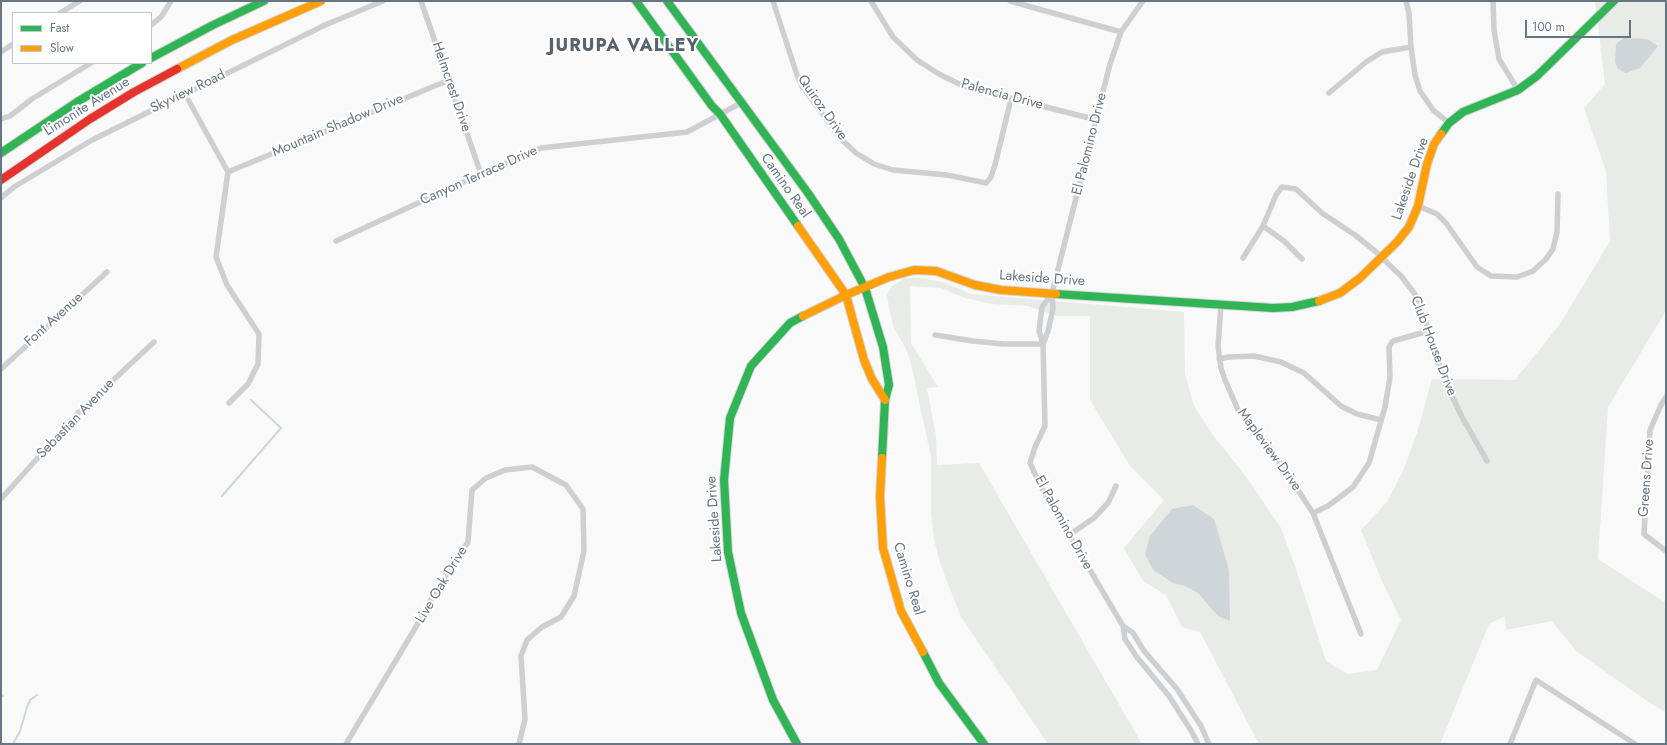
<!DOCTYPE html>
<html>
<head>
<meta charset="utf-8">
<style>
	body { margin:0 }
	#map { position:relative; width:1667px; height:745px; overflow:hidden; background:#f9f9f9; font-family:Jost,sans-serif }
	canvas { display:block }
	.frame { position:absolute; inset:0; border:2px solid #657683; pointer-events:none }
	.legend { position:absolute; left:12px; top:12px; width:140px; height:52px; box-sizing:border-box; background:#fff; border:1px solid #c1c8cd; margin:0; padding:5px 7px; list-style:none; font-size:12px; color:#657683 }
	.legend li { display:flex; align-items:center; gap:8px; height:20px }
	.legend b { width:20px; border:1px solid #c1c8cd }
	.scale { position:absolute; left:1525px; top:20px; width:106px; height:18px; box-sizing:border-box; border:2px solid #657683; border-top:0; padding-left:5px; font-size:12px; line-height:14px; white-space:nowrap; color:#657683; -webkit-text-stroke:3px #fff; paint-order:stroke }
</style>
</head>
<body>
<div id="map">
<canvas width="1667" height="745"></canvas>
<div class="frame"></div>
<ul class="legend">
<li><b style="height:5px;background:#30b455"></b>Fast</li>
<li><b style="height:5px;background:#ff9f0a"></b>Slow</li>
</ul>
<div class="scale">100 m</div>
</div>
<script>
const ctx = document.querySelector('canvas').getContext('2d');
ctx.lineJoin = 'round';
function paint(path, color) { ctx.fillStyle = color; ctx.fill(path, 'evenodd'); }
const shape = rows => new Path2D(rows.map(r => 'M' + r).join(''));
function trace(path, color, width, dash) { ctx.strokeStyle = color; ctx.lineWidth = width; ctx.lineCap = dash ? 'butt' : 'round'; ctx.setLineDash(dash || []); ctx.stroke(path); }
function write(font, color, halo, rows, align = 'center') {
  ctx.font = font + ' Jost,sans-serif'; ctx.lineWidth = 4; ctx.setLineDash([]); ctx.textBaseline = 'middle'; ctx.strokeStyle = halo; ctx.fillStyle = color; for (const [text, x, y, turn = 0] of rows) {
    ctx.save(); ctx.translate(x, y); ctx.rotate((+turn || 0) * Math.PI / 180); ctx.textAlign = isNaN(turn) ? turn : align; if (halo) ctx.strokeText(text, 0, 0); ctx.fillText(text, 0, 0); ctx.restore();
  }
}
const green = shape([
	[1595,1,1666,1,1666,311,1608,407,1598,559,1666,603,1666,712,1650,703,1576,651,1552,621,1506,630,1505,616,1489,624,1440,744,1259,744,1200,632,1182,627,1166,595,1143,581,1124,548,1164,500,1130,466,1090,400,1090,316,1057,316,1028,306,992,304,965,298,941,288,910,286,911,343,938,387,927,388,936,436,937,465,979,463,1142,744,1048,744,961,617,941,566,934,539,931,512,931,457,912,368,907,351,893,326,890,312,887,295,892,286,905,278,920,278,943,282,971,294,1184,312,1185,374,1194,406,1215,438,1245,475,1281,528,1295,566,1326,661,1347,674,1377,670,1401,620,1382,581,1361,530,1387,502,1403,471,1417,433,1432,379,1515,380,1560,324,1610,241,1606,171,1584,108,1605,84]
]);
const water = shape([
	[1624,38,1647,39,1658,46,1640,68,1626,73,1618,69,1615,62,1616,44],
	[1193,505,1214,519,1229,570,1230,621,1218,616,1198,593,1185,586,1173,583,1153,570,1145,554,1150,536,1172,509]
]);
const stream = shape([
	[222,496,281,428,251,400],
	[1,694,3,696],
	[13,744,20,731,27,707,30,700,37,695]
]);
const street = shape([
	[421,1,481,174],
	[773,1,797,75,802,86,841,139,856,153,874,164,893,170,947,175,986,183,991,177,995,165,1011,99],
	[871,1,893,37,917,60,939,74,963,86,1097,120],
	[1010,1,1121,32],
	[1406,1,1409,13,1411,47,1415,75,1420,91,1433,110,1449,123],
	[1493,1,1494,30,1499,59,1518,90],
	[60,13,80,1],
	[151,25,161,17,171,1],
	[1,52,13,44],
	[1329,93,1366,62,1382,52,1411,47],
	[185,94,228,172,216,257,227,285,259,334,258,364,248,384,229,403],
	[1,119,10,116,32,99,91,63],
	[228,172,449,80],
	[1,198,14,187,92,140,325,25,383,1],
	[1418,206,1437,214,1446,223,1477,267,1491,276,1517,277,1533,271,1546,259,1553,249,1557,232,1558,194],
	[1263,226,1284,241,1302,259],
	[336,241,481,174,541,148,687,132,741,103],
	[1243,258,1263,226,1276,195,1282,187,1296,189,1322,213,1355,235,1375,251,1402,277,1417,297,1429,331,1443,377,1462,417,1487,461],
	[1052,293,1042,307,1039,331,1043,344,1048,331,1053,309,1052,293,1110,64,1121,32,1143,1],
	[1221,305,1218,346,1221,368,1225,380,1239,412,1265,440,1313,513,1361,634],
	[935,335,973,341,1003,344,1043,344,1045,426,1035,447,1030,463,1041,487,1123,626,1125,639,1136,656,1169,696,1192,732,1198,744],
	[1219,359,1228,357,1254,356,1281,362,1304,373,1341,406,1357,414,1381,420],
	[1,369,107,272],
	[1666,397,1661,405,1650,430,1644,534,1666,551],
	[1,499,77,414,154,342],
	[1313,513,1328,506,1353,487,1369,463,1385,407,1390,377,1389,347,1393,341,1429,331],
	[1069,535,1094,518,1108,503,1116,486],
	[1123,626,1133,633,1144,651,1177,689,1201,726,1209,744],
	[346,744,420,620,436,590,468,542,472,490,486,478,505,470,532,467,566,485,583,509,584,551,574,596,561,617,542,627,527,640,521,656,525,719,519,744],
	[1510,744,1536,680,1635,744]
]);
const fast = shape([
	[636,1,712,106,720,114,798,226],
	[667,1,808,193,839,239,865,288,883,347,889,385,885,400,882,458],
	[151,58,213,25,264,1],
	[1441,134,1449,123,1463,112,1518,90,1537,76,1614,1],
	[1,153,77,102,142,63],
	[1056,294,1273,308,1292,307,1319,301],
	[923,652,939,683,984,744],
	[797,744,773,700,741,613,728,552,724,480,730,418,751,366,790,323,803,316]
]);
const slow = shape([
	[177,69,232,40,321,1],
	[798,226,846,295,864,360,872,379,885,400],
	[1319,301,1340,293,1360,278,1397,242,1409,227,1418,206,1427,164,1434,144,1441,134],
	[803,316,846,295,889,277,914,270,936,271,975,285,1001,290,1056,294],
	[882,458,880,497,883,548,901,611,923,652]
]);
const jam = shape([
	[1,180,90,119,134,92,177,69]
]);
const streetNames = [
	["Helmcrest Drive",451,87,71],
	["Skyview Road",188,92,-26],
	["Palencia Drive",1002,95,15],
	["Limonite Avenue",87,107,-32],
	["Quiroz Drive",822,108,55],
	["Mountain Shadow Drive",338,126,-23],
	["El Palomino Drive",1090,144,-76],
	["Canyon Terrace Drive",479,176,-24],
	["Lakeside Drive",1411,179,-71],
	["Camino Real",785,186,55],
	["Lakeside Drive",1042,279,4],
	["Font Avenue",54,320,-42],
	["Club House Drive",1433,346,69],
	["Sebastian Avenue",76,419,-46],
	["Mapleview Drive",1269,450,54],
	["Greens Drive",1647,478,-86],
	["Lakeside Drive",715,519,-94],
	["El Palomino Drive",1063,523,61],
	["Camino Real",908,579,73],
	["Live Oak Drive",442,585,-59]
];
const districtNames = [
	["JURUPA VALLEY",624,47]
];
paint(green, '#e8ebe6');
paint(water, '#ced6d9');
trace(stream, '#ced6d9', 2);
trace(fast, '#d5d6d7', 10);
trace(slow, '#d5d6d7', 10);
trace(jam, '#d5d6d7', 10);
trace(street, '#cecfd0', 5.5);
trace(fast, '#30b455', 8);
trace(slow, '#ff9f0a', 8);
trace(jam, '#e5322d', 8);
write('14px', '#657683', '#fff', streetNames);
ctx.letterSpacing = '1px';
write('bold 18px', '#57646e', '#fff', districtNames);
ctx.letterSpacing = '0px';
</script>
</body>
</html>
